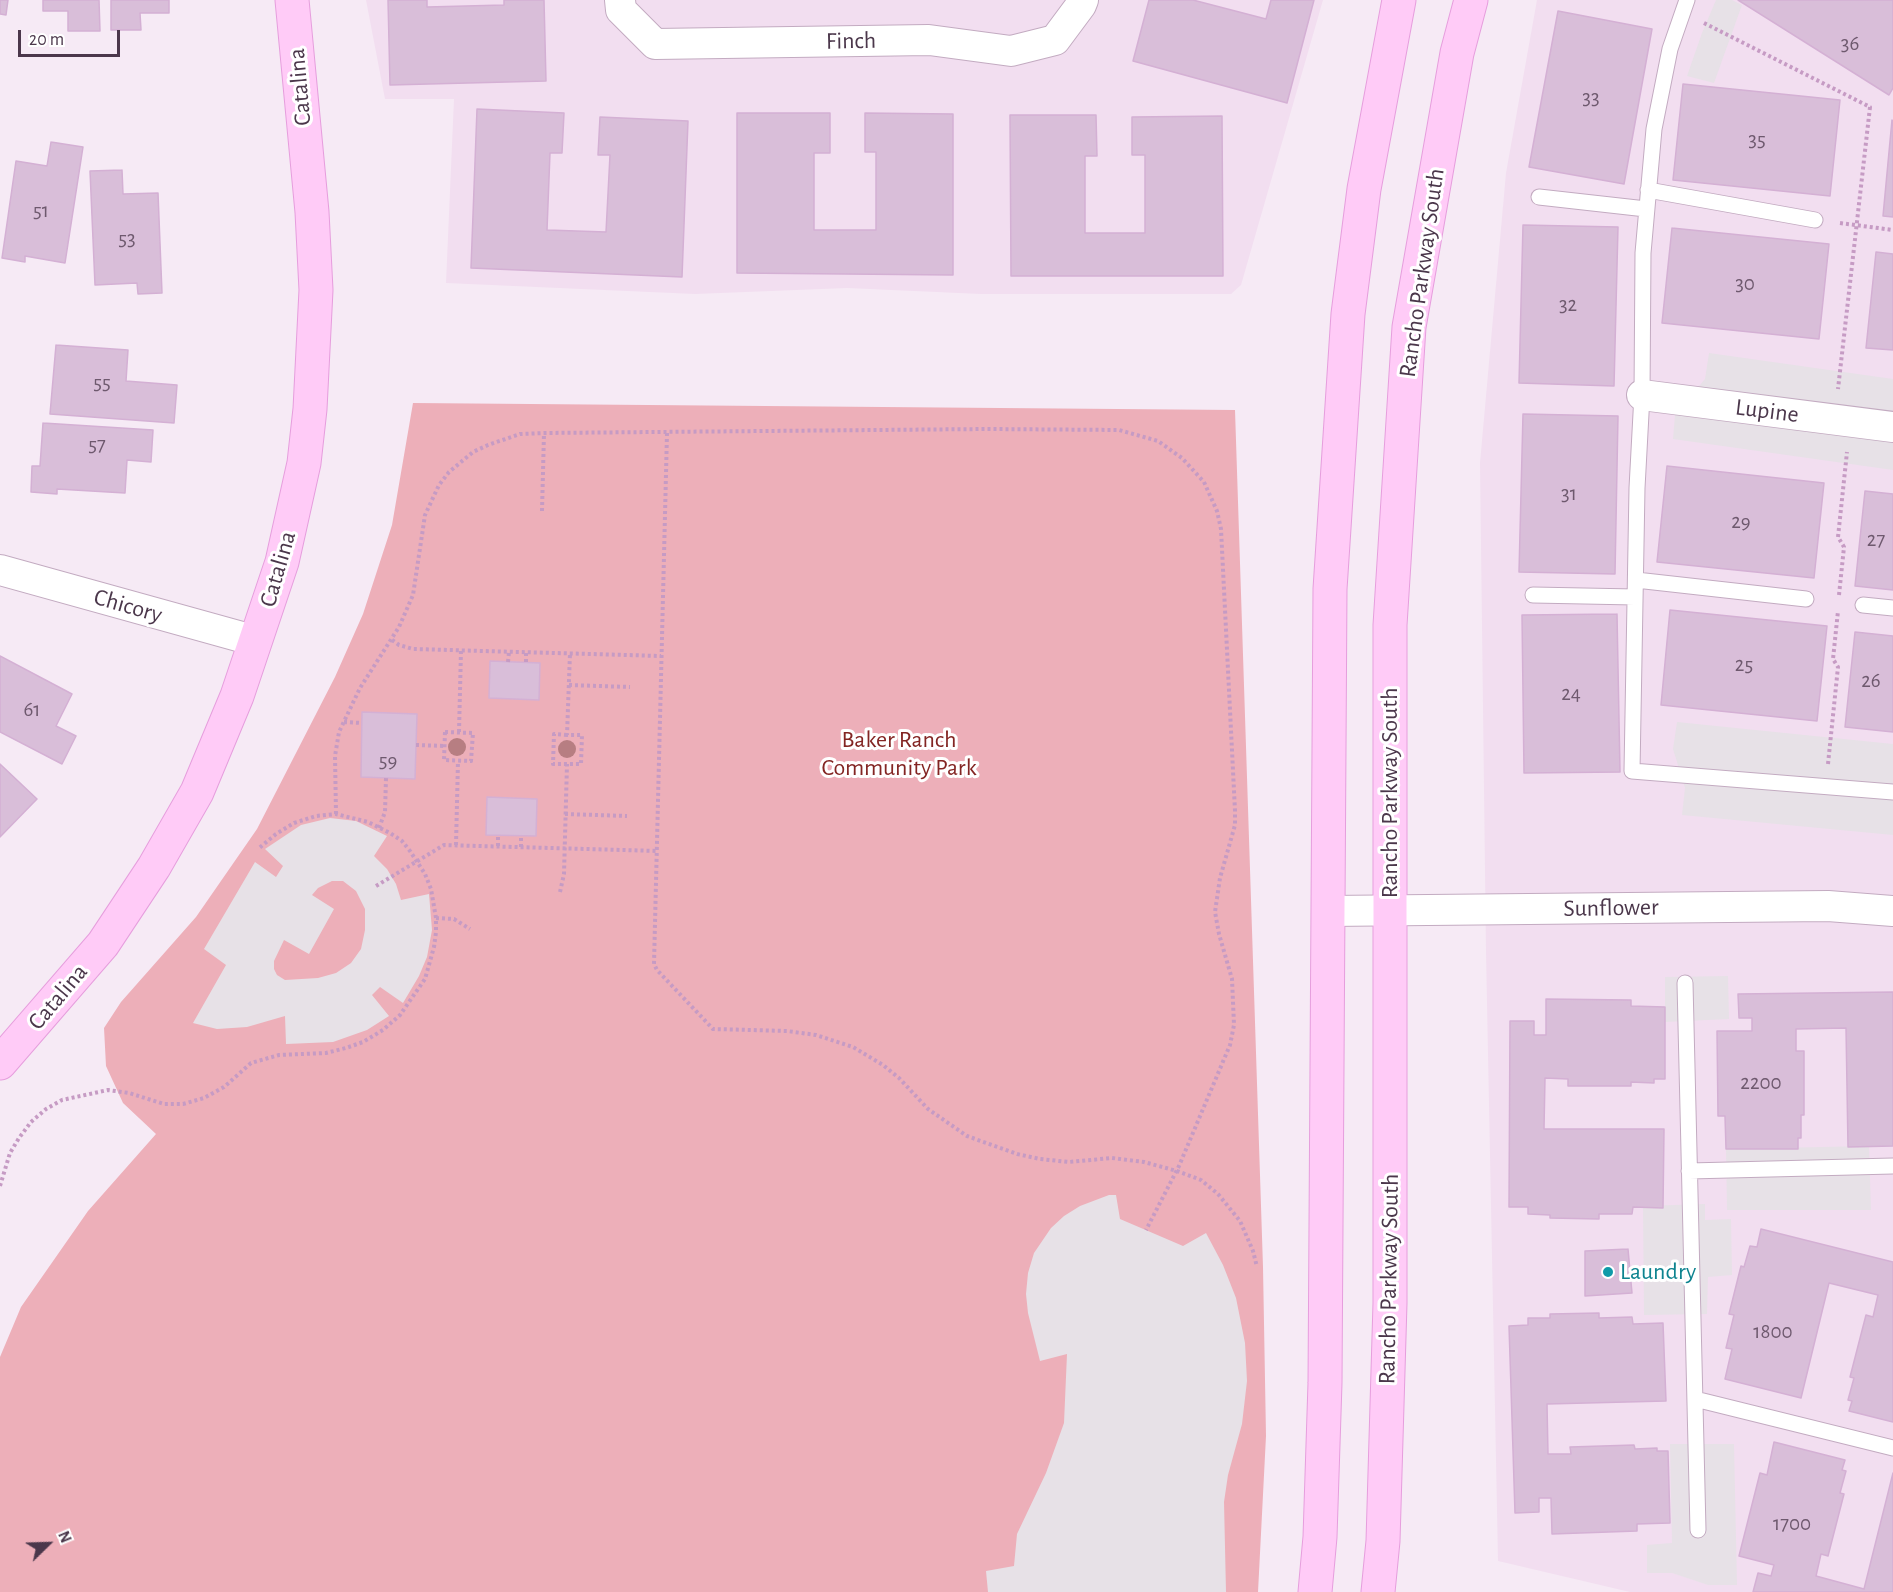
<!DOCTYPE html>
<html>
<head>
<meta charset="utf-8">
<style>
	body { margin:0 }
	#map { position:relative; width:1893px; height:1592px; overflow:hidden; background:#f6eaf5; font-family:"Alegreya Sans",sans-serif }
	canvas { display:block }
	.north { position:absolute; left:18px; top:1514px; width:60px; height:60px; -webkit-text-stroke:4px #fff; paint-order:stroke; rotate:67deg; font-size:16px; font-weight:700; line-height:24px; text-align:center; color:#4b374b }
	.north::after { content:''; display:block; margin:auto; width:21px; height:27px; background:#4b374b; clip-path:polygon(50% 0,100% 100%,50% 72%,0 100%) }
	.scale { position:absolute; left:18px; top:30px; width:102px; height:27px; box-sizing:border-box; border:3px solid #4b374b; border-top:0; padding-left:8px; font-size:18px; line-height:21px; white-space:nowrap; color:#4b374b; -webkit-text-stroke:4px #fff; paint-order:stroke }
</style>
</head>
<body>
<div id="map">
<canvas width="1893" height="1592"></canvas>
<div class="north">N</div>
<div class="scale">20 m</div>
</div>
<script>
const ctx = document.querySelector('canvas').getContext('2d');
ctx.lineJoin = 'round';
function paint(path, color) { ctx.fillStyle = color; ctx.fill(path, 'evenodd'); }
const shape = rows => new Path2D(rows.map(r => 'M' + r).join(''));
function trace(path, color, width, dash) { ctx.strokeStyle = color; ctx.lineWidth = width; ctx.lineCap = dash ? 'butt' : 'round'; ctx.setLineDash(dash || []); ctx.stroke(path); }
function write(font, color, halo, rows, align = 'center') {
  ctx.font = font + ' "Alegreya Sans",sans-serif'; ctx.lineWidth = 6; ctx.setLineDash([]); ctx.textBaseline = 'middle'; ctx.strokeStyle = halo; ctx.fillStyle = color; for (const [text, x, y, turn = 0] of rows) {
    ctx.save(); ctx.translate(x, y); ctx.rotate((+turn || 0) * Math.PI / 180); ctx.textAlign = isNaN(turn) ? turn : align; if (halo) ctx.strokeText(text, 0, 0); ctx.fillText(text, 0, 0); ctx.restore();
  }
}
const residential = shape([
	[366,0,1323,0,1241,285,1231,294,981,294,847,288,695,294,446,283,454,99,385,99],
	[1537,0,1893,0,1893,1592,1630,1592,1498,1561,1486,952,1480,463,1506,173]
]);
const green = shape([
	[413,403,1235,410,1263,1267,1266,1436,1258,1592,0,1592,0,1357,21,1307,88,1211,156,1134,123,1103,106,1066,104,1028,121,1002,196,917,257,829,335,677,363,614,392,525]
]);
const parking = shape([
	[1716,0,1732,0,1742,5,1714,83,1687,76,1702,33],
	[1709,353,1893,379,1893,470,1673,439,1675,415,1705,379],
	[1677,722,1893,744,1893,835,1682,815,1685,788,1673,749],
	[330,818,356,821,387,836,374,856,387,869,396,884,401,900,429,894,432,930,427,957,419,976,403,1003,380,987,372,995,389,1016,367,1030,333,1042,286,1044,285,1016,247,1027,217,1029,193,1023,226,965,204,949,255,862,276,877,283,866,265,849,301,825],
	[332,881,343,881,356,891,365,909,365,930,361,949,351,963,336,973,318,978,285,980,277,975,274,969,274,961,284,940,309,954,334,909,312,895,318,888],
	[1728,976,1729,1019,1665,1022,1665,977],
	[1869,1146,1871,1210,1727,1210,1726,1149],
	[1109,1195,1116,1195,1120,1219,1183,1246,1206,1233,1223,1265,1236,1298,1245,1343,1247,1381,1242,1424,1228,1475,1224,1502,1226,1592,988,1592,986,1571,1014,1566,1017,1534,1046,1473,1064,1423,1067,1354,1040,1361,1028,1313,1026,1294,1028,1273,1034,1253,1051,1228,1064,1216,1080,1206],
	[1705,1204,1705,1220,1731,1219,1732,1275,1708,1277,1707,1314,1644,1315,1643,1206],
	[1670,1444,1734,1444,1737,1585,1708,1585,1672,1573,1647,1573,1647,1545,1672,1543]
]);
const building = shape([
	[0,0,8,0,6,15,0,14,0,0],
	[43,0,99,0,100,31,68,31,68,11,43,11,43,0],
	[111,0,169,0,169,13,140,13,141,30,111,30,111,0],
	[388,0,427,0,427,7,504,5,504,0,544,0,546,81,390,85,388,0],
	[1149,0,1193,0,1266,19,1271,0,1314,0,1287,103,1133,61,1149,0],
	[1738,0,1893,0,1893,88,1889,95,1738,0],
	[1558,11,1652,29,1624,184,1529,167,1558,11],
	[1683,84,1840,100,1830,196,1673,180,1683,84],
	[477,109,564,113,562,153,550,153,547,230,606,232,610,155,598,155,600,117,688,121,682,277,471,268,477,109],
	[737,113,830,113,830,153,814,153,814,230,876,230,876,152,865,152,865,113,953,114,953,275,737,273,737,113],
	[1010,115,1096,115,1097,156,1085,156,1085,233,1145,233,1145,155,1132,155,1132,117,1222,116,1223,276,1011,276,1010,115],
	[1892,120,1893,121,1893,217,1883,216,1892,120],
	[51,142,83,147,65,263,25,256,25,262,2,258,16,161,47,166,51,142],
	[122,170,123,194,158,193,162,293,138,294,137,283,95,285,90,171,122,170],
	[1523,225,1618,227,1614,386,1519,383,1523,225],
	[1672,228,1829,244,1819,339,1662,323,1672,228],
	[1876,252,1893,254,1893,350,1866,348,1876,252],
	[56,345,128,350,126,381,177,385,174,423,50,414,56,345],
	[1523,414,1618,416,1615,574,1519,572,1523,414],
	[43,423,153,430,151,462,127,460,125,493,57,489,57,494,31,492,32,466,40,466,43,423],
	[1667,466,1824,483,1814,578,1657,562,1667,466],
	[1865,491,1893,494,1893,590,1855,586,1865,491],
	[1670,610,1827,626,1817,721,1661,705,1670,610],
	[1617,614,1620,772,1524,773,1522,615,1617,614],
	[1855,632,1893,636,1893,732,1845,727,1855,632],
	[0,656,72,694,56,726,76,736,62,764,0,732,0,656],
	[490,661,540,663,539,700,489,698,490,661],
	[362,712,417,714,415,779,361,777,362,712],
	[0,764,37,799,0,837,0,764],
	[487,797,537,799,536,836,486,835,487,797],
	[1893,992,1893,1146,1848,1147,1846,1028,1796,1029,1796,1051,1804,1051,1804,1115,1801,1115,1801,1138,1798,1138,1798,1149,1726,1149,1725,1116,1718,1116,1717,1031,1752,1031,1752,1018,1739,1018,1738,994,1893,992],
	[1546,999,1631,1000,1631,1006,1665,1007,1665,1079,1654,1079,1654,1083,1631,1082,1631,1086,1568,1086,1568,1079,1545,1078,1544,1129,1664,1129,1663,1208,1633,1207,1632,1214,1599,1214,1599,1219,1550,1218,1550,1215,1528,1214,1528,1207,1509,1207,1510,1021,1534,1021,1534,1035,1546,1035,1546,999],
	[1761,1229,1893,1262,1893,1422,1849,1411,1852,1401,1848,1400,1854,1378,1850,1377,1866,1315,1873,1317,1878,1295,1829,1283,1801,1398,1725,1379,1732,1349,1726,1348,1734,1315,1729,1314,1741,1266,1744,1267,1750,1246,1757,1247,1761,1229],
	[1628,1249,1632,1293,1585,1296,1585,1251,1628,1249],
	[1599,1313,1599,1318,1632,1317,1633,1324,1663,1323,1666,1401,1547,1404,1548,1454,1571,1454,1570,1447,1634,1445,1635,1449,1657,1448,1657,1451,1668,1451,1670,1523,1637,1524,1637,1531,1552,1534,1551,1498,1539,1498,1539,1512,1515,1513,1509,1326,1528,1325,1528,1318,1550,1318,1550,1314,1599,1313],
	[1774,1442,1845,1460,1842,1470,1846,1471,1840,1493,1844,1494,1828,1556,1821,1554,1816,1576,1864,1589,1893,1473,1893,1592,1753,1592,1758,1573,1771,1576,1774,1565,1739,1556,1760,1473,1767,1475,1774,1442]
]);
const path = shape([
	[1704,23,1870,107,1838,389],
	[1840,223,1893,230],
	[667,433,654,964,657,970,713,1029,787,1031,816,1035,853,1047,883,1065,899,1078,928,1109,967,1136,1017,1154,1040,1159,1069,1162,1112,1158,1144,1162,1177,1171,1201,1180,1218,1194,1240,1221,1253,1251,1257,1267],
	[542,511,544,433],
	[1839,595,1844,547,1838,537,1847,452],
	[392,640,399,645,413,649,661,656],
	[508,662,509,652],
	[526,662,526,652],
	[569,685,630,687],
	[344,722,362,723],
	[445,732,473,733,471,761,444,760,445,732],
	[459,732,461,650],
	[567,735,554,734,553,764,581,764,582,735,567,735,570,653],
	[416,745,445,746],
	[1828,764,1838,667,1833,659,1838,611],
	[336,814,335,756,339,732,360,688,399,627,413,595,425,515,439,485,449,472,473,452,488,445,520,434,544,433,987,429,1119,430,1158,441,1182,458,1204,482,1217,511,1221,529,1235,811,1235,825,1220,878,1215,912,1219,934,1232,979,1234,1025,1230,1045,1179,1166,1146,1230],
	[565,814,627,816],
	[379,828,385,812,386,778],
	[456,845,458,761],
	[498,846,498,835],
	[521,847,521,836],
	[376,886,444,845,657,851],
	[560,892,564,874,567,764],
	[436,918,454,919,470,929],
	[0,1186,10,1153,19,1138,31,1122,46,1109,62,1100,108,1090,129,1093,164,1104,183,1104,204,1098,224,1087,251,1063,279,1055,326,1053,346,1048,363,1042,383,1030,400,1015,425,979,434,947,436,932,436,918,431,889,425,874,410,851,402,841,390,833,368,822,336,814,316,816,294,823,276,834,258,849]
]);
const lane = shape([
	[1687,0,1670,49,1654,129,1643,253,1642,395,1637,488,1632,771,1893,792],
	[1648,190,1815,220],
	[1539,197,1646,209],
	[1636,580,1806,599],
	[1533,595,1635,597],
	[1863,605,1893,608],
	[1685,983,1698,1530],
	[1689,1171,1893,1166],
	[1695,1399,1893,1448]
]);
const street = shape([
	[620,0,621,10,655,44,929,40,1011,51,1055,40,1081,5,1083,0],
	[1642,395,1893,427],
	[0,570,256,641],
	[1328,911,1828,906,1893,911]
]);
const secondary = shape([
	[0,1063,103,944,154,867,197,792,237,696,282,562,304,463,310,409,316,290,312,212,292,0],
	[1315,1592,1320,1537,1325,1383,1330,589,1348,314,1364,189,1399,0],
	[1378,1592,1383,1541,1390,1303,1390,625,1409,327,1457,53,1471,0]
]);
const trees = [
	[457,747],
	[567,749]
];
const markers = [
	[1608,1272,6,"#0f9aa8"]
];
const numberNames = [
	["36",1850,44],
	["33",1591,98],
	["35",1757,140],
	["51",41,211],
	["53",127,239],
	["30",1745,284],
	["32",1568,305],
	["55",102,383],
	["57",97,445],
	["31",1569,494],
	["29",1741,522],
	["27",1876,540],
	["25",1744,665],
	["26",1871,681],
	["24",1571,694],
	["61",32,710],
	["59",388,761],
	["2200",1761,1083],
	["1800",1773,1332],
	["1700",1792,1524]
];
const streetNames = [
	["Finch",851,41,-1],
	["Catalina",300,87,-95],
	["Rancho Parkway South",1422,273,-82],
	["Lupine",1767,411,7],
	["Catalina",278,569,-74],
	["Chicory",128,606,16],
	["Rancho Parkway South",1390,793,-90],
	["Sunflower",1611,908,-1],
	["Catalina",58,997,-50],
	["Rancho Parkway South",1389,1279,-89]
];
const parkNames = [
	["Baker Ranch",899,740],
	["Community Park",899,768]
];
const cultureNames = [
	["Laundry",1620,1272]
];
paint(residential, '#f2def0');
paint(green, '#edafb9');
paint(parking, '#e7e1e7');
paint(building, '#d9bed9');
trace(building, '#d4b0d4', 1.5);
trace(lane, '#c3abc1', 17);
trace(street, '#c3abc1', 32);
trace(secondary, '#e69edd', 35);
trace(path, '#c69bc4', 4, [3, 3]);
trace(lane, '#fff', 15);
trace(street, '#fff', 30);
trace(secondary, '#ffcbf7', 33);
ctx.fillStyle = '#b77e82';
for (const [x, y] of trees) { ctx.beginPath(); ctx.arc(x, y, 9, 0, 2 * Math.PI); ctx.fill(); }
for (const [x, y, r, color] of markers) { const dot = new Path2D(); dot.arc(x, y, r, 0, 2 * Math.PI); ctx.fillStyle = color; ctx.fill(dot); trace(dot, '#fff', 2); }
write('21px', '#6e596e', null, numberNames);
write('24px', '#4b374b', '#fff', streetNames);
write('24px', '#832523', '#fff', parkNames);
write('24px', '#0d838f', '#fff', cultureNames, 'left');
</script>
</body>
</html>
